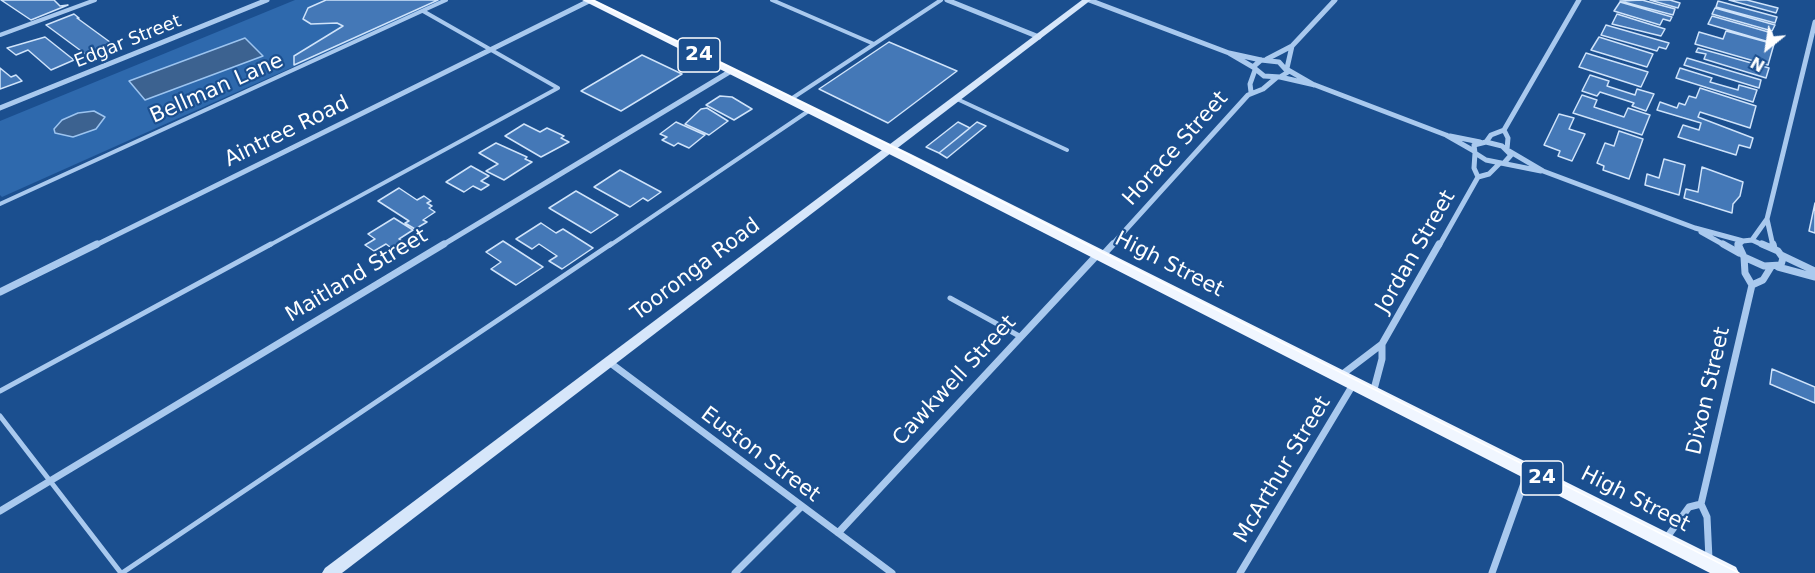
<!DOCTYPE html>
<html>
<head>
<meta charset="utf-8">
<style>
	body { margin:0 }
	#map { position:relative; width:1815px; height:573px; overflow:hidden; background:#1b4f8f; font-family:"DejaVu Sans",sans-serif }
	canvas { display:block }
	.north { position:absolute; left:1737px; top:18px; width:60px; height:60px; -webkit-text-stroke:4px #1b4f8f; paint-order:stroke; rotate:210deg; font-size:16px; font-weight:700; line-height:24px; text-align:center; color:#fff }
	.north::after { content:''; display:block; margin:auto; width:21px; height:27px; background:#fff; clip-path:polygon(50% 0,100% 100%,50% 72%,0 100%) }
</style>
</head>
<body>
<div id="map">
<canvas width="1815" height="573"></canvas>
<div class="north">N</div>
</div>
<script>
const ctx = document.querySelector('canvas').getContext('2d');
ctx.lineJoin = 'round';
function paint(path, color) { ctx.fillStyle = color; ctx.fill(path, 'evenodd'); }
const shape = rows => new Path2D(rows.map(r => 'M' + r).join(''));
function trace(path, color, width, dash) { ctx.strokeStyle = color; ctx.lineWidth = width; ctx.lineCap = dash ? 'butt' : 'round'; ctx.setLineDash(dash || []); ctx.stroke(path); }
function write(font, color, halo, rows, align = 'center') {
  ctx.font = font + ' "DejaVu Sans",sans-serif'; ctx.lineWidth = 4.5; ctx.setLineDash([]); ctx.textBaseline = 'middle'; ctx.strokeStyle = halo; ctx.fillStyle = color; for (const [text, x, y, turn = 0] of rows) {
    ctx.save(); ctx.translate(x, y); ctx.rotate((+turn || 0) * Math.PI / 180); ctx.textAlign = isNaN(turn) ? turn : align; if (halo) ctx.strokeText(text, 0, 0); ctx.fillText(text, 0, 0); ctx.restore();
  }
}
const green = shape([
	[295,0,443,0,2,197,0,195,0,121]
]);
const water = shape([
	[245,38,263,56,145,100,129,81,245,38],
	[94,111,105,117,96,129,73,137,55,133,54,129,62,120,78,113,94,111]
]);
const building = shape([
	[1,0,54,0,60,6,68,5,31,20,1,0],
	[326,0,438,0,294,65,294,56,343,26,337,23,311,24,303,19,308,8,326,0],
	[1642,0,1675,9,1673,15,1620,1,1642,0],
	[1650,0,1670,0,1680,3,1678,8,1650,0],
	[1729,0,1747,0,1778,8,1776,13,1729,0],
	[1718,1,1777,17,1775,23,1716,7,1718,1],
	[1620,2,1672,17,1670,21,1663,19,1660,25,1614,11,1620,2],
	[1715,8,1775,25,1772,31,1712,14,1715,8],
	[74,14,79,18,77,18,114,45,88,56,46,25,74,14],
	[1617,14,1665,29,1661,36,1612,24,1617,14],
	[1712,16,1772,33,1769,42,1708,24,1712,16],
	[1606,25,1669,43,1666,49,1659,47,1657,51,1601,35,1606,25],
	[1726,31,1774,44,1768,65,1695,44,1699,32,1723,39,1726,31],
	[45,37,74,60,51,70,28,50,16,55,7,48,45,37],
	[1599,37,1653,54,1647,67,1591,50,1599,37],
	[889,42,957,71,888,123,819,89,889,42],
	[1698,48,1769,68,1766,78,1704,59,1706,54,1696,52,1698,48],
	[1586,53,1648,72,1641,87,1579,67,1586,53],
	[642,55,682,74,621,111,581,91,642,55],
	[1687,58,1761,80,1759,88,1684,65,1687,58],
	[0,68,11,77,16,75,22,81,0,89,0,68],
	[1680,68,1712,78,1710,82,1738,90,1739,85,1757,90,1753,102,1676,78,1680,68],
	[1590,75,1609,81,1607,86,1635,95,1637,89,1654,94,1646,111,1632,106,1634,103,1600,92,1597,96,1582,91,1590,75],
	[1700,88,1756,106,1750,128,1700,112,1698,117,1753,138,1750,148,1739,145,1736,155,1678,137,1683,125,1699,130,1701,123,1657,110,1660,102,1677,108,1679,103,1685,105,1689,96,1696,98,1700,88],
	[1582,95,1597,100,1594,107,1624,117,1628,108,1650,115,1642,135,1573,113,1582,95],
	[720,96,732,97,752,109,734,120,706,105,720,96],
	[707,108,728,121,709,135,685,124,701,109,707,108],
	[1559,114,1574,118,1569,129,1585,134,1572,161,1558,156,1560,151,1544,145,1559,114],
	[676,122,705,135,689,148,678,143,674,146,662,140,667,137,660,134,676,122],
	[958,122,970,128,939,153,926,147,958,122],
	[977,122,986,126,947,158,939,153,977,122],
	[524,124,540,132,547,128,564,136,561,138,569,142,541,157,505,136,524,124],
	[1619,131,1643,139,1629,179,1603,170,1604,166,1597,163,1605,143,1614,146,1619,131],
	[496,143,527,157,525,159,532,162,504,180,486,171,498,164,479,153,496,143],
	[1664,159,1685,165,1679,195,1645,185,1647,174,1659,178,1664,159],
	[471,166,489,176,481,181,489,185,481,190,473,186,464,192,446,182,471,166],
	[1702,167,1743,182,1740,196,1733,204,1732,213,1684,198,1686,189,1698,192,1702,167],
	[620,170,661,192,648,201,643,198,630,207,594,187,620,170],
	[399,188,417,200,424,196,431,201,427,203,432,206,429,208,435,212,423,220,427,222,415,229,405,223,409,221,378,201,399,188],
	[576,191,618,215,591,233,549,208,576,191],
	[1815,203,1815,233,1809,231,1815,203],
	[394,218,413,230,399,239,405,243,394,250,386,244,374,251,365,245,375,239,368,234,394,218],
	[541,223,556,233,563,229,593,248,562,269,549,261,557,256,539,244,532,249,516,239,541,223],
	[503,241,543,267,516,285,491,269,501,262,486,252,503,241],
	[1772,369,1815,387,1815,403,1770,384,1772,369]
]);
const serviceFar1 = shape([
	[772,0,874,44],
	[423,11,558,88],
	[0,35,95,0],
	[791,99,941,0],
	[957,99,1067,150],
	[0,204,446,0],
	[268,246,558,88],
	[609,246,810,110]
]);
const service = shape([
	[950,298,1021,337],
	[0,391,271,244],
	[0,416,121,573],
	[122,573,611,244]
]);
const minorFar1 = shape([
	[947,0,1039,37],
	[1089,0,1229,53,1261,60],
	[1229,53,1253,67],
	[1267,59,1292,46,1335,0],
	[1261,60,1279,62,1288,72,1280,77,1264,76,1253,67,1261,60],
	[1287,68,1292,46],
	[1288,70,1314,85],
	[1280,77,1315,85,1446,135,1474,151],
	[1251,92,1250,84,1255,70],
	[0,108,267,0],
	[1504,130,1508,138,1507,149],
	[1450,136,1480,142],
	[1486,142,1491,135,1504,130,1579,0],
	[1509,151,1543,171,1695,228,1743,241],
	[1475,153,1474,168,1478,177],
	[1504,163,1511,155,1502,146,1486,142,1474,145,1475,153,1486,160,1541,171],
	[1701,232,1726,246],
	[1752,240,1767,219],
	[94,246,589,1],
	[441,246,731,71],
	[1111,246,1248,95,1263,89,1276,78],
	[1439,246,1478,177,1489,174,1500,163],
	[1737,246,1743,241,1752,240,1765,246],
	[1773,246,1767,219,1815,22]
]);
const minor = shape([
	[1723,244,1739,253],
	[1738,244,1744,257,1764,266,1781,265,1783,258,1778,251,1762,244],
	[1773,244,1774,248],
	[1781,255,1815,271],
	[1102,256,1113,244],
	[1778,267,1815,277],
	[1752,285,1763,280,1771,267],
	[0,292,97,244],
	[609,362,892,573],
	[1340,376,1382,344,1439,244],
	[1373,393,1382,359,1382,344],
	[0,511,444,244],
	[838,533,1098,254],
	[1665,540,1689,507,1701,504],
	[1709,559,1707,517,1701,504,1752,285,1745,273,1744,257],
	[735,573,802,506],
	[1240,573,1354,383],
	[1492,573,1528,472]
]);
const secondary = shape([
	[1082,0,1091,0,342,573,322,573,325,568,1082,0]
]);
const primary = shape([
	[582,0,595,0,911,154,1736,567,1739,573,1710,573,901,160,582,0]
]);
const tram = shape([
	[592,0,893,147,1739,573]
]);
const farStreetnames = [
	["Edgar Street",128,42,-22]
];
const shields = [
	[699,55,42],
	[1542,478,42]
];
const shieldNames = [
	["24",699,55],
	["24",1542,478]
];
const streetNames = [
	["Bellman Lane",217,89,-24],
	["Aintree Road",287,132,-26],
	["Horace Street",1176,149,-48],
	["Jordan Street",1416,252,-60],
	["High Street",1169,265,27],
	["Tooronga Road",696,270,-37],
	["Maitland Street",357,276,-31],
	["Cawkwell Street",955,381,-47],
	["Dixon Street",1709,391,-77],
	["Euston Street",760,455,37],
	["McArthur Street",1283,470,-59],
	["High Street",1635,500,27]
];
paint(green, '#2e69ad');
paint(water, '#3c6290');
trace(water, '#9cc4f0', 1.5);
paint(building, '#4478b7');
trace(building, '#cfe3fa', 1.5);
trace(serviceFar1, '#a9c9ee', 4);
trace(service, '#a9c9ee', 5);
trace(minorFar1, '#a9c9ee', 5);
trace(minor, '#a9c9ee', 7);
paint(secondary, '#d6e6fa');
paint(primary, '#f0f6ff');
trace(tram, '#fff', 1.5);
write('18px', '#fff', '#1b4f8f', farStreetnames);
for (const [x, y, w] of shields) { const box = new Path2D(); box.roundRect(x - w / 2, y - 17, w, 34, 4.5); ctx.fillStyle = '#1b4f8f'; ctx.fill(box); trace(box, '#fff', 1.5); }
write('bold 20px', '#fff', null, shieldNames);
write('21px', '#fff', '#1b4f8f', streetNames);
</script>
</body>
</html>
